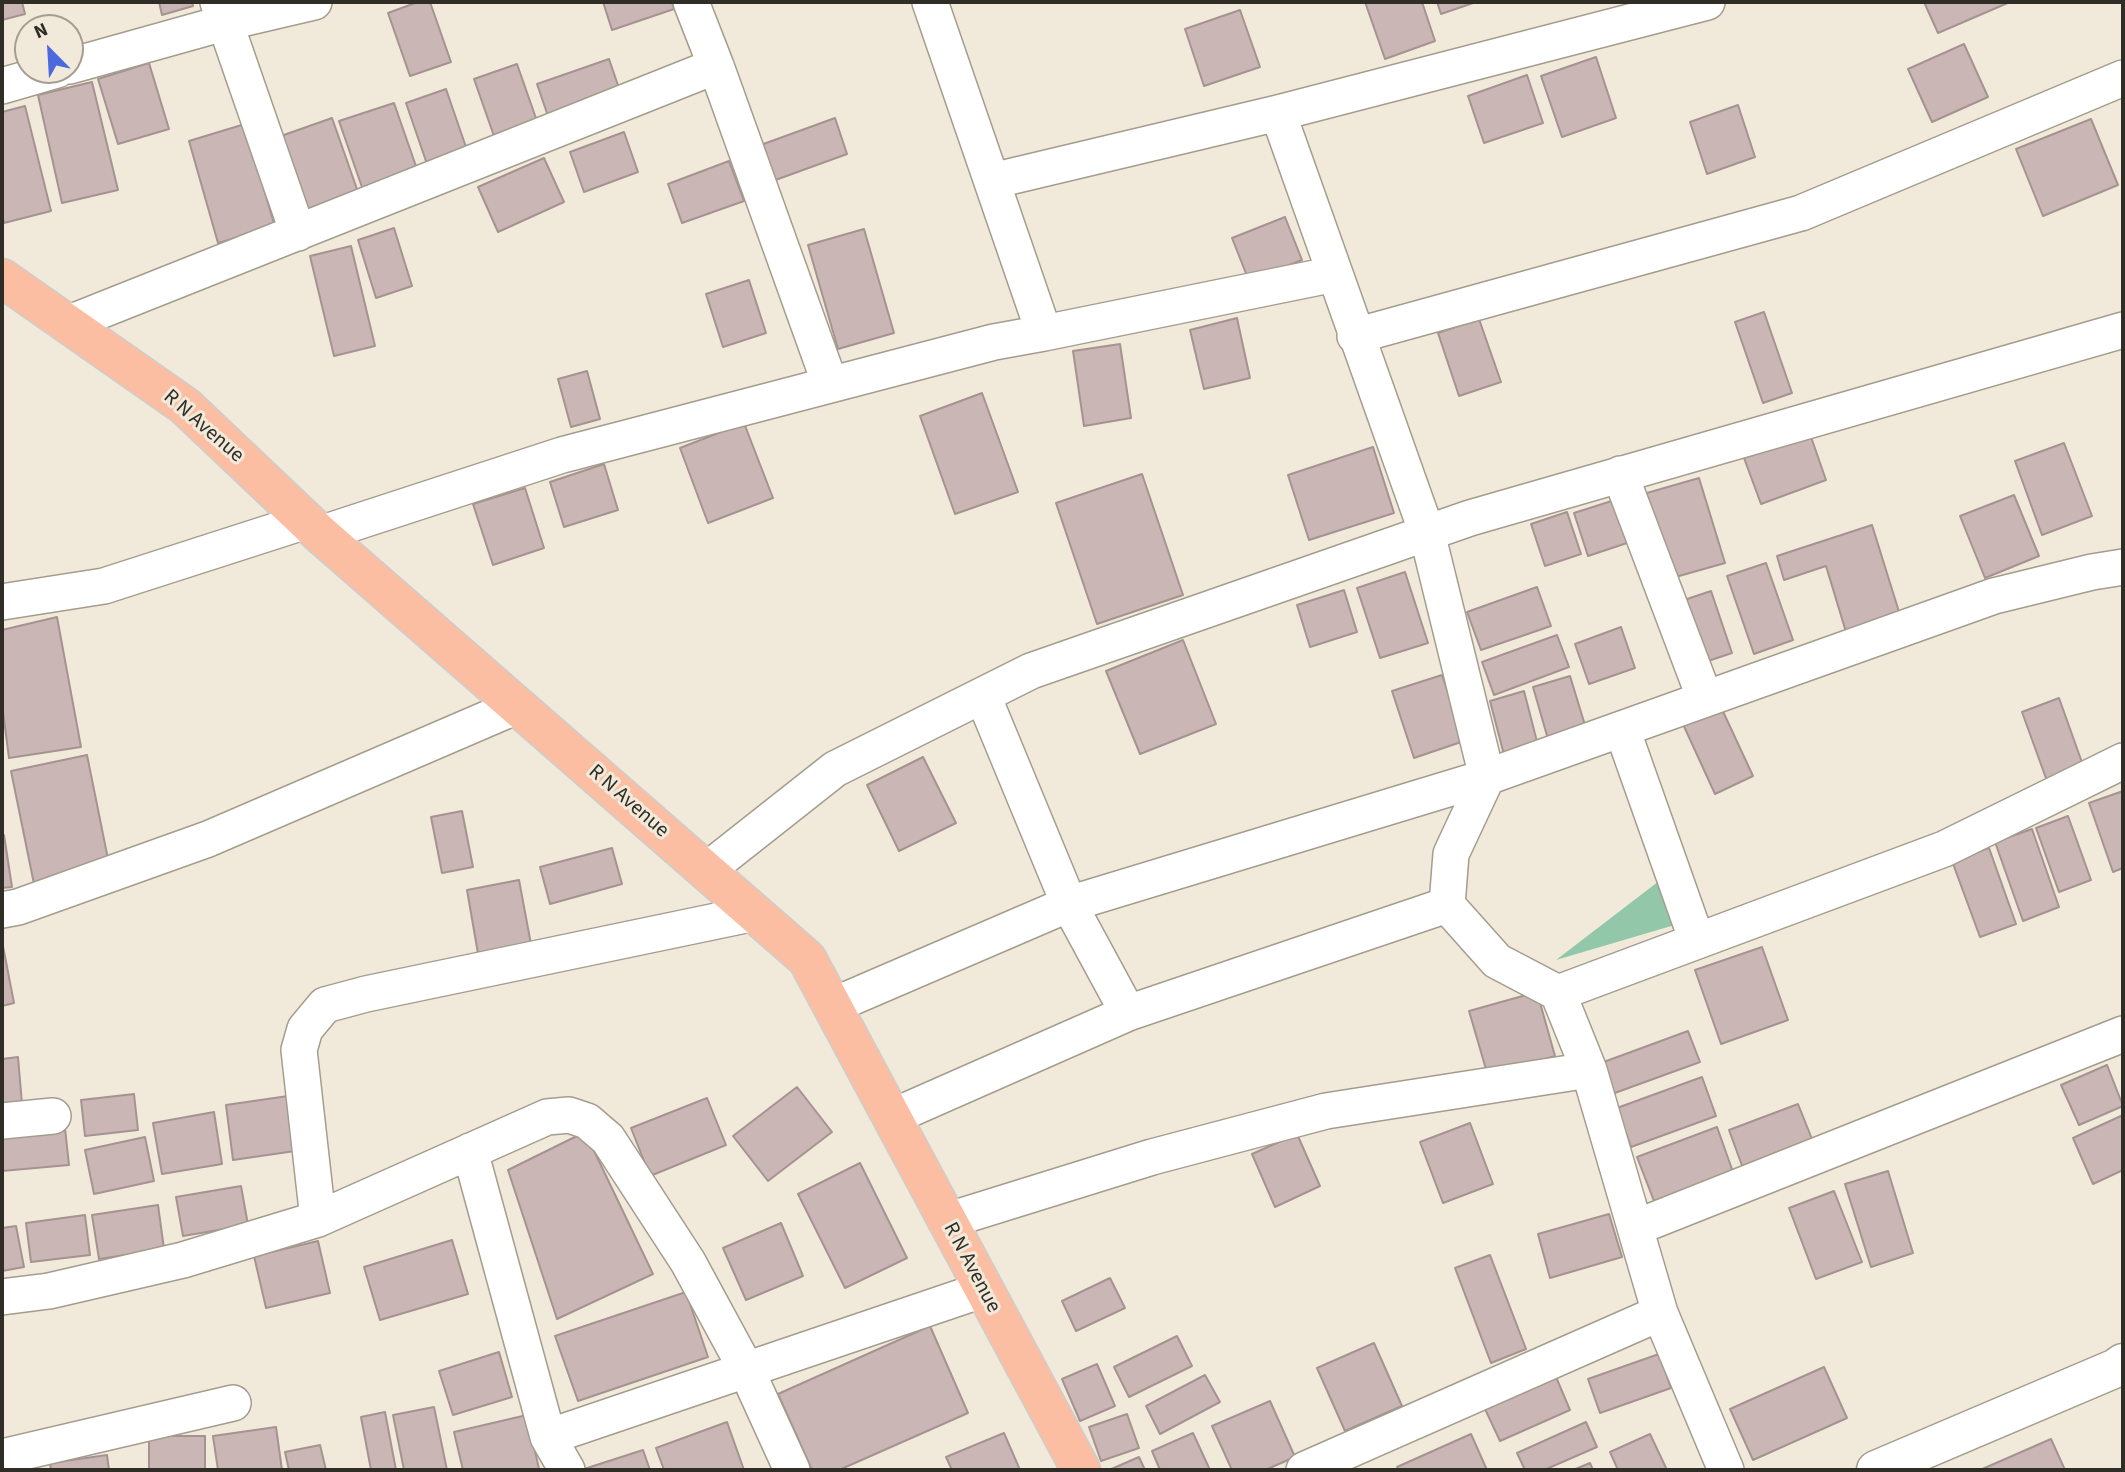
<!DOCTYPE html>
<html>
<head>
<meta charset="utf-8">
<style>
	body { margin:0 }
	#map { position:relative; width:2125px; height:1472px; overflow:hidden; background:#f1eada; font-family:"Source Sans 3",sans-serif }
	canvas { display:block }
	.frame { position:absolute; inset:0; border:4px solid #302d27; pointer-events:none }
	.north { position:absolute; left:14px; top:14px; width:70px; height:70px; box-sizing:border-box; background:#f1eada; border:2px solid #a49e92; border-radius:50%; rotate:336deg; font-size:19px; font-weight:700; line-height:28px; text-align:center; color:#302d27 }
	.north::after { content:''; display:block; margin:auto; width:24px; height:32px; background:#4a69dd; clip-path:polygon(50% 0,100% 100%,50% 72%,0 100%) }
</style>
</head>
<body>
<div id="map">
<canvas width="2125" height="1472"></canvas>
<div class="frame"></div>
<div class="north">N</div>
</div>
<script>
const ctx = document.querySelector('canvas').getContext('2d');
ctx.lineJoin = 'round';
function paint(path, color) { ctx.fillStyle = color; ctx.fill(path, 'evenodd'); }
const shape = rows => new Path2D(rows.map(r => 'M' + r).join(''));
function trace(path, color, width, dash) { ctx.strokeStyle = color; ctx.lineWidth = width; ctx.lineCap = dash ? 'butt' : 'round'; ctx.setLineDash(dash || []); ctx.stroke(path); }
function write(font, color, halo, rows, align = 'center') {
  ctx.font = font + ' "Source Sans 3",sans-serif'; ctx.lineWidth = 6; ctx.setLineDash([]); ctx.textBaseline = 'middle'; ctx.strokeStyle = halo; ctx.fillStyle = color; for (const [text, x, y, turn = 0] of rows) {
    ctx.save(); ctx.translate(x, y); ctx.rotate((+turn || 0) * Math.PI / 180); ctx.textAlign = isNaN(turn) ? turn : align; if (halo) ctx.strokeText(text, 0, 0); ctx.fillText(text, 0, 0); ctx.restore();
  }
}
const green = shape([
	[1676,868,1695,919,1556,960]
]);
const building = shape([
	[2,2,22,2,25,14,2,20,2,2],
	[159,2,192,2,193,6,162,15,159,2],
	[418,2,430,2,451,62,410,76,388,13,418,2],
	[603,2,672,2,674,9,612,30,603,2],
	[1365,2,1422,2,1435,41,1385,59,1365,2],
	[1437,2,1476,2,1441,14,1437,2],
	[1924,2,2010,2,1938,33,1924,2],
	[1240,10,1260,67,1204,86,1185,29,1240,10],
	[1964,44,1988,97,1932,122,1908,69,1964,44],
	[1596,57,1616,118,1562,137,1541,76,1596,57],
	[609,59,622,97,550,122,537,84,609,59],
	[149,63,169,129,118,144,98,79,149,63],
	[517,64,538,124,495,139,474,79,517,64],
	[1527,75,1543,123,1484,143,1468,96,1527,75],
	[92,82,118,190,62,203,38,95,92,82],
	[446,89,467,150,427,164,406,103,446,89],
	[394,103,418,172,363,190,339,121,394,103],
	[1738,105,1755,157,1707,174,1690,122,1738,105],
	[25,106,51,211,4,223,2,214,2,112,25,106],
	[332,118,358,192,306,210,281,136,332,118],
	[835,118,847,154,770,182,758,146,835,118],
	[2091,119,2118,185,2043,216,2016,149,2091,119],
	[245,124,275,227,218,243,189,141,245,124],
	[624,132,638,172,584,192,570,152,624,132],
	[544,158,564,202,498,232,478,187,544,158],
	[729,161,744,201,682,223,668,184,729,161],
	[1285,217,1302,260,1249,281,1232,238,1285,217],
	[394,228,412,286,376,298,358,240,394,228],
	[864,229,894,333,838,349,808,245,864,229],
	[351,246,375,346,334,356,310,256,351,246],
	[749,280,766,333,723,347,706,294,749,280],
	[1764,312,1792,393,1763,403,1735,322,1764,312],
	[1237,318,1250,378,1204,389,1190,330,1237,318],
	[1479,319,1501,382,1459,396,1438,333,1479,319],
	[1120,344,1131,418,1084,426,1073,351,1120,344],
	[587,371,600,419,571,427,558,379,587,371],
	[982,393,1018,492,955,514,920,416,982,393],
	[744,423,773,498,708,523,680,448,744,423],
	[1810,434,1826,480,1761,504,1744,458,1810,434],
	[2064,443,2092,516,2042,535,2015,461,2064,443],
	[1373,447,1394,513,1309,540,1288,475,1373,447],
	[604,464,618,510,564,527,550,482,604,464],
	[1142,474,1183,595,1097,624,1056,503,1142,474],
	[1699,478,1725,563,1665,580,1640,495,1699,478],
	[525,488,544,548,493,565,473,504,525,488],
	[2014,495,2039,556,1985,578,1960,516,2014,495],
	[1618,499,1633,541,1588,556,1574,513,1618,499],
	[1567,512,1581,554,1545,566,1531,524,1567,512],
	[1872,525,1900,615,1846,632,1826,566,1784,580,1777,556,1872,525],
	[1766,563,1793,640,1754,654,1727,576,1766,563],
	[1405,572,1428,643,1380,658,1357,588,1405,572],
	[1537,587,1551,626,1481,650,1467,612,1537,587],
	[1344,590,1357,632,1310,647,1297,605,1344,590],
	[1711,591,1732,653,1699,664,1678,602,1711,591],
	[57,617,81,747,9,758,2,704,2,630,57,617],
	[1621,627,1635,668,1589,684,1575,644,1621,627],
	[1557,635,1569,667,1494,695,1482,662,1557,635],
	[1183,640,1216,724,1140,754,1106,671,1183,640],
	[1442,675,1464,741,1414,758,1392,691,1442,675],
	[1570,676,1588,735,1550,746,1533,687,1570,676],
	[1524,691,1543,765,1509,774,1490,701,1524,691],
	[2059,698,2084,768,2047,781,2022,712,2059,698],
	[1720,705,1753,776,1715,794,1682,722,1720,705],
	[87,755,110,869,34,884,11,771,87,755],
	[923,757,956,823,899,851,867,785,923,757],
	[2123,791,2123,868,2113,872,2089,803,2123,791],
	[462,811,473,867,442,873,431,817,462,811],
	[2068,816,2091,880,2059,892,2036,828,2068,816],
	[2032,829,2059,907,2023,921,1995,842,2032,829],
	[2,835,4,835,12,887,2,888,2,835],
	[612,848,622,884,550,904,540,867,612,848],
	[1989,848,2016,924,1980,937,1952,861,1989,848],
	[519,880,533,955,480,965,467,890,519,880],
	[2,941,14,1003,2,1006,2,941],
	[1762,947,1788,1020,1721,1044,1695,970,1762,947],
	[1537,992,1555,1056,1488,1076,1469,1011,1537,992],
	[1688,1031,1700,1062,1612,1094,1601,1063,1688,1031],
	[18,1057,22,1104,2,1106,2,1059,18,1057],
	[2107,1065,2123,1106,2079,1125,2061,1085,2107,1065],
	[1702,1077,1716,1116,1631,1147,1617,1108,1702,1077],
	[797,1087,832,1132,768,1181,733,1136,797,1087],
	[134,1094,138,1130,85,1136,81,1100,134,1094],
	[288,1096,295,1151,233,1160,226,1105,288,1096],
	[707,1098,726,1145,650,1176,631,1128,707,1098],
	[1798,1104,1814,1144,1744,1171,1729,1130,1798,1104],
	[214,1112,222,1164,162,1174,153,1123,214,1112],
	[2123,1115,2123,1170,2093,1184,2073,1138,2123,1115],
	[1470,1123,1493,1184,1443,1203,1420,1142,1470,1123],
	[1717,1127,1733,1172,1654,1201,1637,1157,1717,1127],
	[65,1128,69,1165,2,1171,2,1133,65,1128],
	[585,1132,653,1274,557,1319,508,1170,585,1132],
	[1297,1134,1320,1186,1275,1207,1252,1154,1297,1134],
	[145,1137,154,1181,94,1194,85,1150,145,1137],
	[860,1163,907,1258,845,1288,798,1194,860,1163],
	[1888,1171,1913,1253,1871,1267,1845,1184,1888,1171],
	[241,1186,248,1225,183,1236,176,1197,241,1186],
	[1834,1191,1862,1262,1816,1279,1789,1208,1834,1191],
	[158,1205,164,1249,99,1259,92,1215,158,1205],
	[1609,1214,1622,1257,1550,1278,1538,1234,1609,1214],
	[85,1215,90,1255,31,1262,26,1223,85,1215],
	[781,1223,803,1276,746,1300,723,1248,781,1223],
	[16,1226,24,1267,2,1271,2,1228,16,1226],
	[452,1240,468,1294,380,1320,364,1267,452,1240],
	[318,1241,330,1293,266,1308,254,1256,318,1241],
	[1490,1255,1526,1349,1491,1363,1455,1268,1490,1255],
	[1110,1278,1125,1308,1076,1331,1062,1301,1110,1278],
	[686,1292,708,1357,578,1401,555,1336,686,1292],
	[930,1326,968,1413,839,1470,812,1470,778,1394,930,1326],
	[1177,1336,1192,1366,1129,1397,1114,1367,1177,1336],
	[1374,1343,1402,1406,1345,1431,1317,1368,1374,1343],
	[499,1352,512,1397,453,1415,439,1371,499,1352],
	[1659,1354,1671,1388,1600,1413,1588,1379,1659,1354],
	[1097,1364,1115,1406,1080,1421,1062,1379,1097,1364],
	[1824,1367,1847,1418,1753,1460,1730,1409,1824,1367],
	[1205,1375,1220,1402,1160,1434,1146,1406,1205,1375],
	[1556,1377,1570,1410,1500,1441,1485,1409,1556,1377],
	[1270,1401,1295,1457,1265,1470,1232,1470,1212,1426,1270,1401],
	[434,1407,447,1470,404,1470,393,1415,434,1407],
	[385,1412,396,1470,371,1470,361,1417,385,1412],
	[1127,1414,1139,1448,1101,1461,1089,1427,1127,1414],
	[527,1415,539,1469,463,1470,454,1432,527,1415],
	[727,1422,744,1470,664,1470,656,1448,727,1422],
	[1586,1422,1597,1447,1544,1470,1525,1470,1517,1453,1586,1422],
	[276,1427,282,1470,218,1470,213,1436,276,1427],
	[1004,1433,1020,1470,952,1470,946,1457,1004,1433],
	[1193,1433,1210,1470,1160,1470,1152,1451,1193,1433],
	[1471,1434,1487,1470,1399,1470,1397,1467,1471,1434],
	[1650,1434,1667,1470,1618,1470,1610,1452,1650,1434],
	[149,1436,205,1436,205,1470,149,1470,149,1436],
	[2051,1439,2065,1470,1980,1470,2051,1439],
	[320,1445,326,1470,289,1470,285,1452,320,1445],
	[643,1450,650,1470,581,1470,643,1450],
	[107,1455,109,1470,51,1470,50,1463,107,1455],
	[1139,1457,1145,1470,1109,1470,1139,1457],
	[1590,1463,1593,1470,1573,1470,1590,1463]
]);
const street = shape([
	[218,2,298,233],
	[70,66,224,23,314,2],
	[716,66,830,384],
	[2,86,57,70],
	[1278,113,1427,533,1487,777,1451,854,1447,905,1497,961,1558,993,1589,1070,1660,1313,1726,1470],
	[992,181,1278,113,1707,2],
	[67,324,716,66,691,2],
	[1044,333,1335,274],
	[1355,336,1801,213,2123,78],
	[1620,474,1705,699],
	[320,534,562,455,994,342,1044,333,930,2],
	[2,602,104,586,306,521],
	[983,696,1069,904,1128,1013],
	[1622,729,1697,941],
	[707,870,835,769,1031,671,1470,518,2123,330],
	[2,910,18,907,208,839,517,706],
	[1558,993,1944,849,2123,761],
	[832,1006,1069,904,1487,777,1994,596,2092,572,2123,567],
	[892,1117,1128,1013,1447,905],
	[2,1121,53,1116],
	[470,1151,548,1437,567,1470],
	[318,1219,299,1050,305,1029,325,1005,366,994,755,913],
	[946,1221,1152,1157,1326,1111,1589,1070],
	[1637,1227,2123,1034],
	[2,1297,49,1291,183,1260,318,1219,547,1117,569,1115,587,1121,608,1139,688,1262,746,1369,792,1470],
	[548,1437,982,1290],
	[2,1457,233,1403],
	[1304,1470,1660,1313]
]);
const secondary = shape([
	[1876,1470,2116,1368,2123,1363]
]);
const primary = shape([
	[2,278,185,406,320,534,807,959,1081,1470]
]);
const streetNames = [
	["R N Avenue",203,427,41],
	["R N Avenue",628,802,41],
	["R N Avenue",971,1268,62]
];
paint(green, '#93c7aa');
paint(building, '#cab6b5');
trace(building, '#a59391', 2);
trace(street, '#a49d8e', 38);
trace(secondary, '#a49d8e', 41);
trace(primary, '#cdcdcb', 41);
trace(street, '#fff', 35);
trace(secondary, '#fff', 38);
trace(primary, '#fcbea3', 38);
write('21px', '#302d27', '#f1eada', streetNames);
</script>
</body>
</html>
